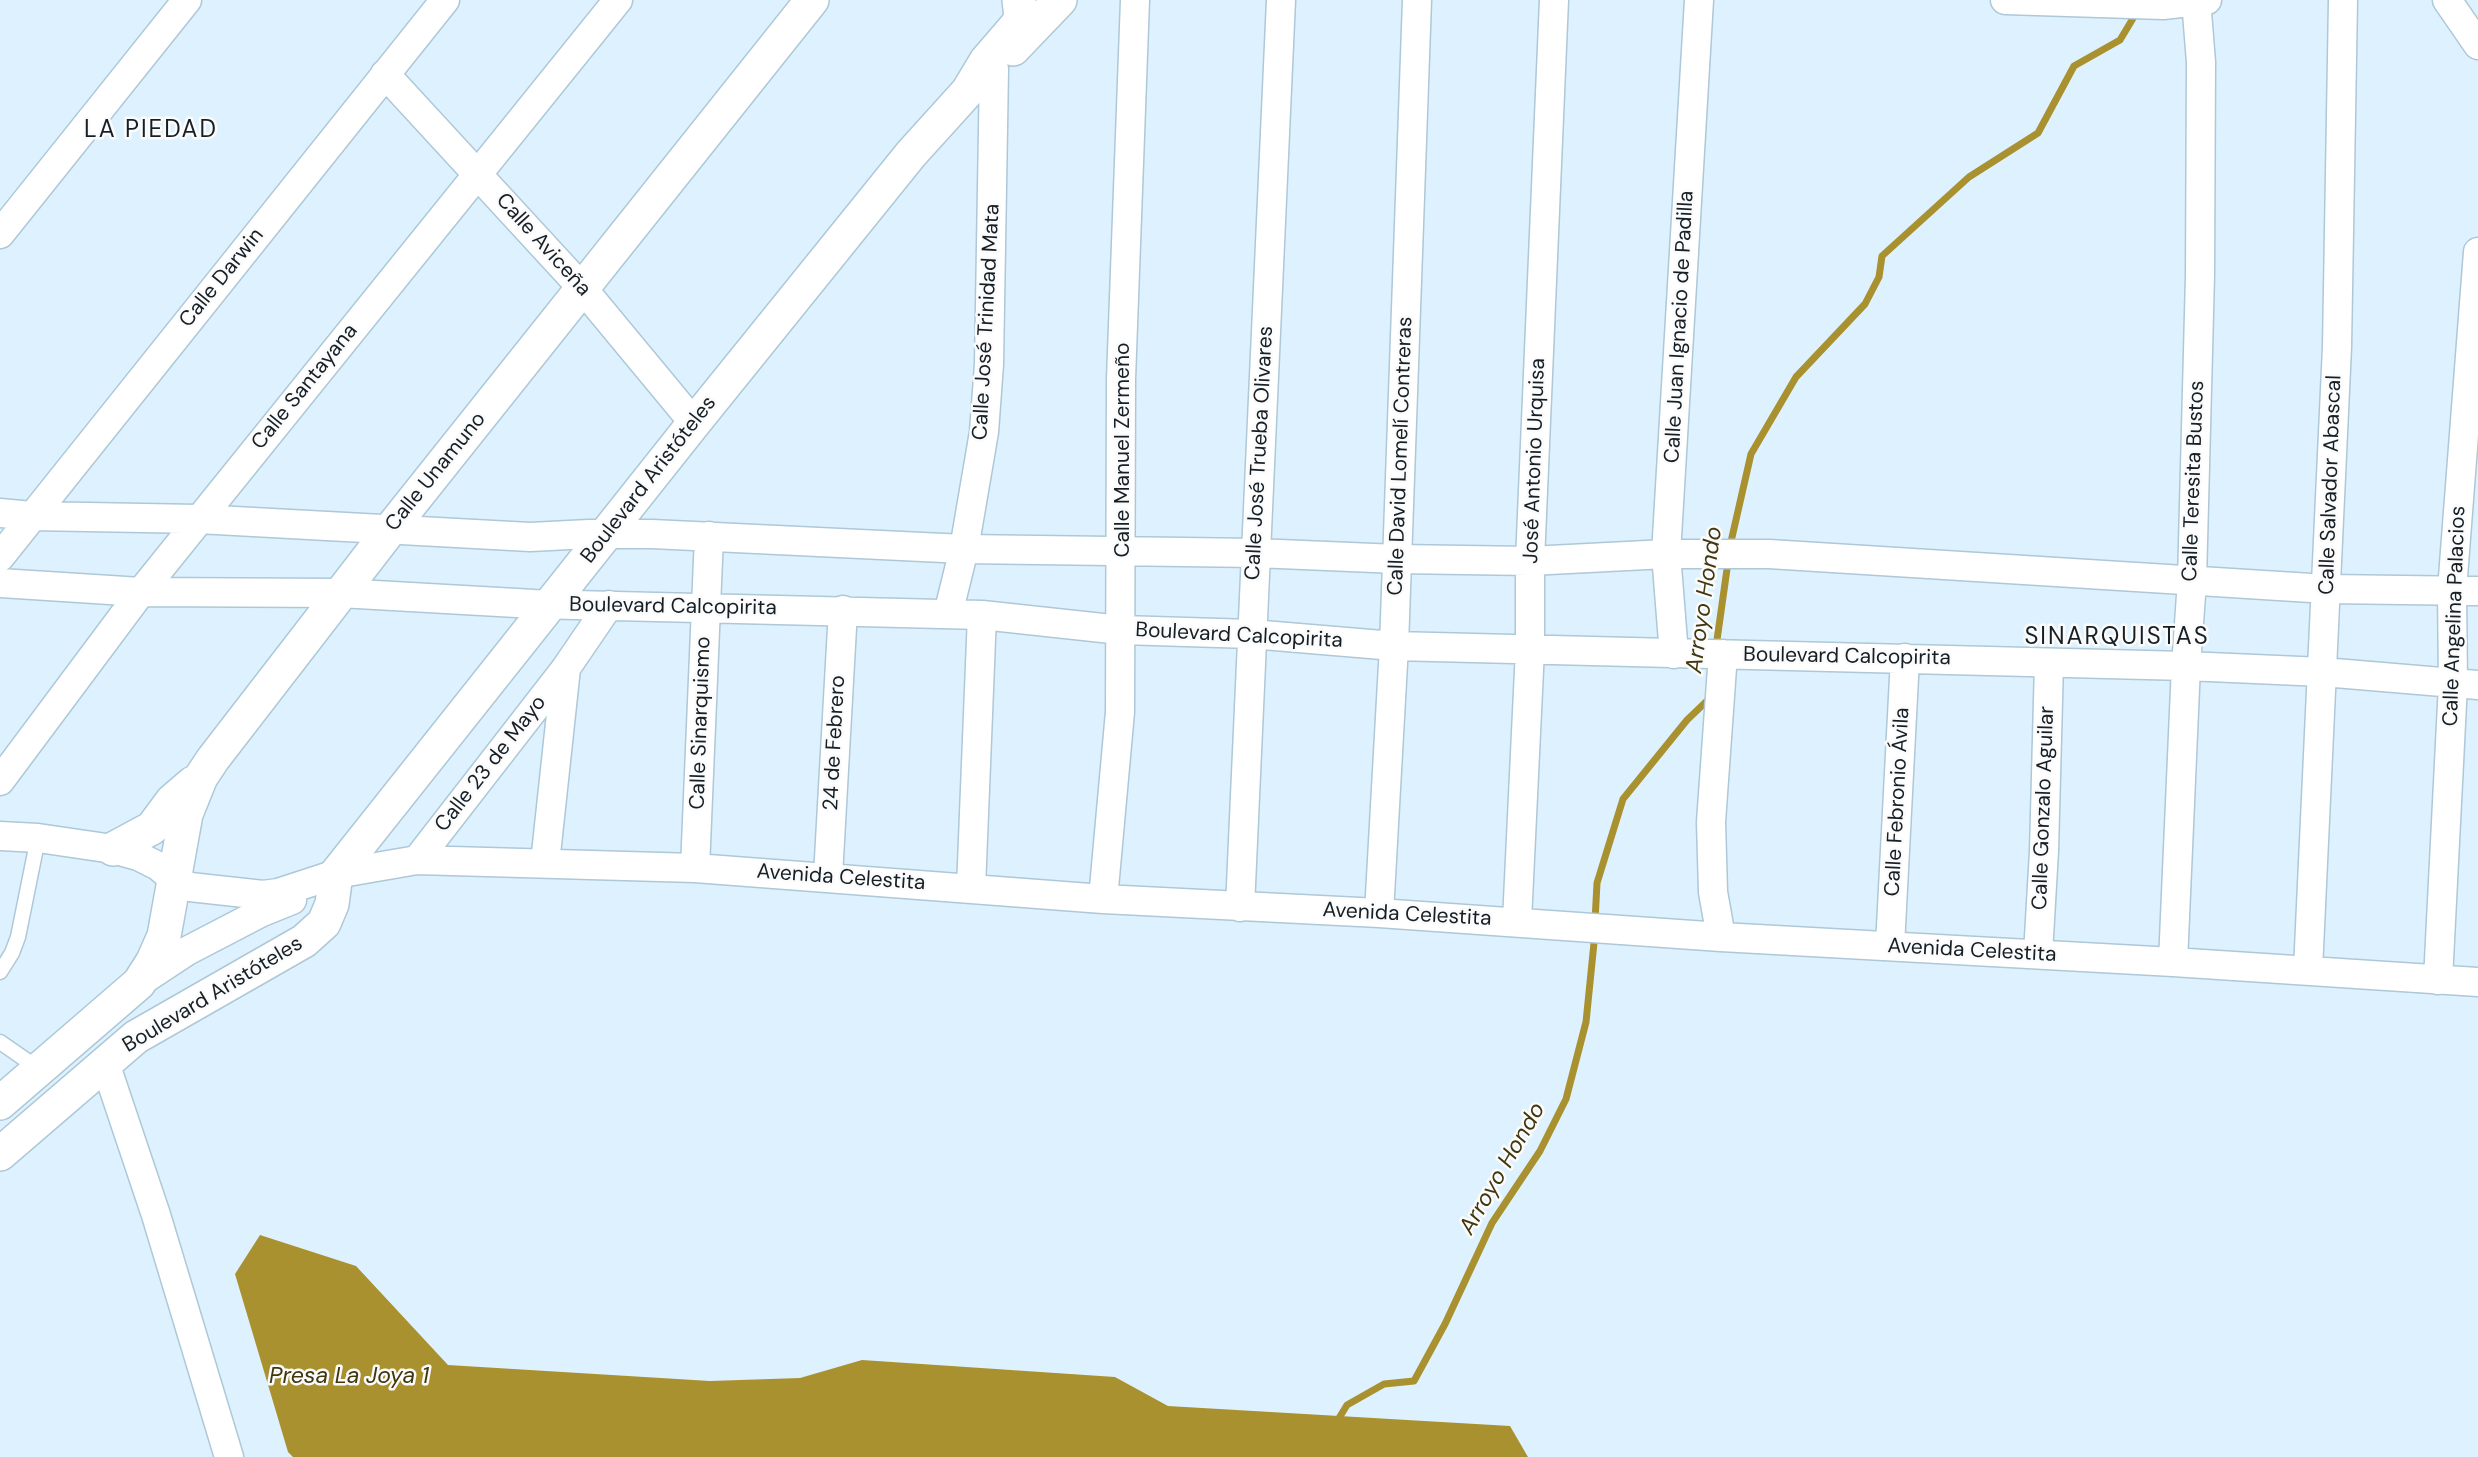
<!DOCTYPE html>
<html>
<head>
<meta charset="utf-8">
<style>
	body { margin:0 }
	canvas { display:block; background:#ddf2fe }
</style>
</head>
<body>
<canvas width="2478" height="1457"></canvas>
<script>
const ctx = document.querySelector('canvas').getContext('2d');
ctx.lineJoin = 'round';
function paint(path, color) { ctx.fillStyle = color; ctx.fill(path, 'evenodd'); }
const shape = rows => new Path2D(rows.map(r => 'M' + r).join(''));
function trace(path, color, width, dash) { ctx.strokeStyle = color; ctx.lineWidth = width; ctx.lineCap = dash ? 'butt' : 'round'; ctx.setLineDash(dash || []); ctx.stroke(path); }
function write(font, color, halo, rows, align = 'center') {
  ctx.font = font + ' "DM Sans",sans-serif'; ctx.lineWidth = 5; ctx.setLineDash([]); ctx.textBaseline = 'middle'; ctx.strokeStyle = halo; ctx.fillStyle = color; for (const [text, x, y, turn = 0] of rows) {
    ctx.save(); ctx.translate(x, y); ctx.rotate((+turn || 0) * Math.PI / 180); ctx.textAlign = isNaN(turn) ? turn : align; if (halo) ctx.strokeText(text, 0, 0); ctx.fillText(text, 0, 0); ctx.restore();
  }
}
const water = shape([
	[260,1235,356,1266,448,1365,710,1381,800,1378,862,1360,1115,1377,1168,1406,1510,1426,1528,1457,293,1457,288,1452,235,1274]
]);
const stream = shape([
	[1730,546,1751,454,1796,377,1865,304,1879,277,1882,256,1969,177,2038,133,2074,66,2120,40,2138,10],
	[1716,647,1728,562],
	[1595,921,1597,883,1623,799,1687,720,1711,697],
	[1336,1423,1347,1405,1384,1384,1414,1381,1445,1324,1492,1223,1540,1151,1566,1099,1586,1022,1595,933]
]);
const service = shape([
	[0,972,12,953,18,937,38,838],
	[0,1042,39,1069]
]);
const minor = shape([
	[2005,0,2163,5,2207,0],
	[2447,0,2478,45],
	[385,74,583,289,694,423],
	[0,234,187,0],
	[0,513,32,516,198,519,530,537,589,534,652,534,964,549,1256,553,1397,559,1530,561,1666,554,1769,554,2327,589,2478,591],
	[0,557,445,0],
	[0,583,141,592,340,593,534,604,982,615,1121,630,1251,634,1394,646,2186,666,2323,672,2478,685],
	[948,614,964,549,984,432,989,364,994,69],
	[1674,654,1666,554,1699,0],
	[0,781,141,592,618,0],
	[0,836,38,838,113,849,138,856,158,866,175,880,190,887,263,895,278,893,336,874,417,860,695,868,1103,899,1379,913,1721,937,2173,962,2478,982],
	[417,860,566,668,609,605],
	[545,863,566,668],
	[695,868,709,536],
	[828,876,843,610],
	[971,888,982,615],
	[1103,899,1120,712,1121,379,1135,0],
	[1240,907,1281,0],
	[1379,913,1394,646,1417,0],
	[1517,921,1530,649,1530,561,1554,0],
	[1721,937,1713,892,1711,822,1723,654],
	[1890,946,1905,658],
	[2038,954,2044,851,2049,663],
	[2173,962,2186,666,2192,581,2200,275,2201,62,2196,0],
	[2308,970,2337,347,2343,0],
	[2438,980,2453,684,2452,590,2478,252],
	[140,982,187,951,260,913,292,900],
	[105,1063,156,1215,229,1457]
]);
const tertiary = shape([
	[1013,49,1060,0],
	[113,849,152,828,172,801,193,783],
	[0,1103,139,983,153,961,164,936,186,814,201,777,213,759,389,531,812,0],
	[0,1154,136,1037,304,941,324,923,332,904,336,874,694,423,911,154,968,91,986,61,1017,25,1021,17,1019,0]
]);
const streetNames = [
	["Calle Aviceña",543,245,48],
	["Calle Darwin",222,278,-51],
	["Calle José Trinidad Mata",987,322,-87],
	["Calle Juan Ignacio de Padilla",1680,327,-87],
	["Calle Santayana",305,387,-51],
	["Calle Manuel Zermeño",1123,450,-90],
	["Calle José Trueba Olivares",1260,453,-87],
	["Calle David Lomelí Contreras",1401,456,-88],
	["José Antonio Urquisa",1535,461,-88],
	["Calle Unamuno",436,472,-51],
	["Boulevard Aristóteles",649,480,-52],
	["Calle Teresita Bustos",2194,481,-88],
	["Calle Salvador Abascal",2331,485,-88],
	["Boulevard Calcopirita",673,607,1],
	["Calle Angelina Palacios",2455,616,-88],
	["Boulevard Calcopirita",1239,636,3],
	["Boulevard Calcopirita",1847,657,1],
	["Calle Sinarquismo",701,723,-88],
	["24 de Febrero",835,743,-87],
	["Calle 23 de Mayo",491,764,-52],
	["Calle Febronio Ávila",1898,802,-87],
	["Calle Gonzalo Aguilar",2044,808,-88],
	["Avenida Celestita",841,878,4],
	["Avenida Celestita",1407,915,3],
	["Avenida Celestita",1972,951,3],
	["Boulevard Aristóteles",213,995,-31]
];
const waterNames = [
	["Arroyo Hondo",1705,600,-82],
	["Arroyo Hondo",1503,1169,-60],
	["Presa La Joya 1",349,1377]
];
const quarterNames = [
	["LA PIEDAD",151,131],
	["SINARQUISTAS",2117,638]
];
paint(water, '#aa9130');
trace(stream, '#aa9130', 7);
trace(service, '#aec8d7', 17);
trace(minor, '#aec8d7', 31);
trace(tertiary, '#aec8d7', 36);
trace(service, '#fff', 14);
trace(minor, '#fff', 28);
trace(tertiary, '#fff', 33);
write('21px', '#161f25', '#fbfbfb', streetNames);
write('italic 23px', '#41370e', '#fbfbfb', waterNames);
ctx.letterSpacing = '2px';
write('24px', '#161f25', '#fbfbfb', quarterNames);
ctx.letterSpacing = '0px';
</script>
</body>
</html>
